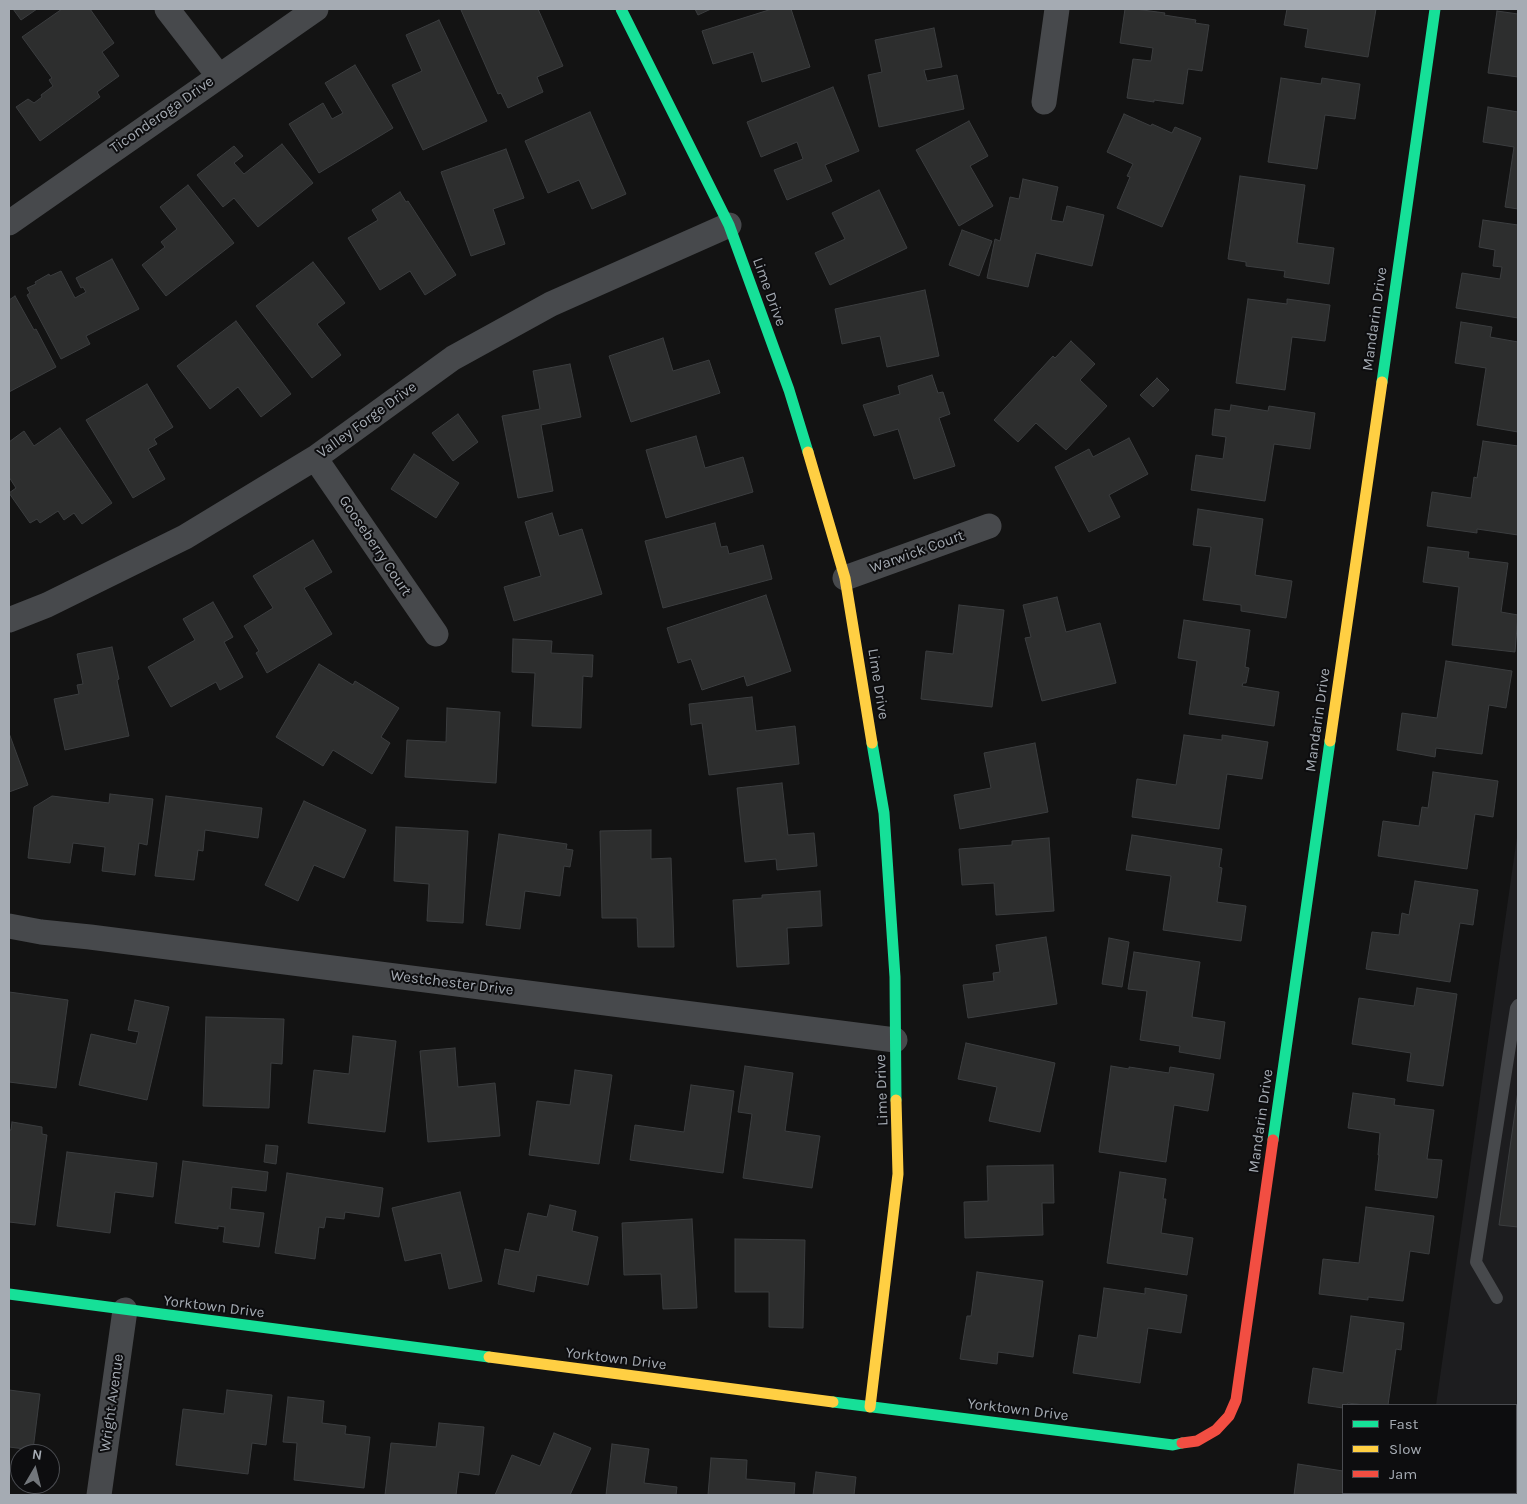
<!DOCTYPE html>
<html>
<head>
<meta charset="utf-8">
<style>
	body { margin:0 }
	#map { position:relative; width:1527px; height:1504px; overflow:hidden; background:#131313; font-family:Karla,sans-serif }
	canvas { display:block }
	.frame { position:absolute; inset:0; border:10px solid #a5abb3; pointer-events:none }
	.legend { position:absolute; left:1342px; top:1404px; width:175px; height:90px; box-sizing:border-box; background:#0d0d0f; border:1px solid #4a4c51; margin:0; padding:6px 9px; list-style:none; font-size:15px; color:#a5abb3 }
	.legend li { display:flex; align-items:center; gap:10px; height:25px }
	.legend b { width:25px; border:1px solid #4a4c51 }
	.north { position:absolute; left:10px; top:1444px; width:50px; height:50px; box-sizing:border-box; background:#0d0d0f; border:1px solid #4a4c51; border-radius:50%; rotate:8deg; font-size:14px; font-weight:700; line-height:20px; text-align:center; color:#a5abb3 }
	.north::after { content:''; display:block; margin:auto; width:18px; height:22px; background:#72767b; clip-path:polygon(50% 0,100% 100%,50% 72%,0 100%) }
</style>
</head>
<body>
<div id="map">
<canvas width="1527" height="1504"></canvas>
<div class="frame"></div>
<ul class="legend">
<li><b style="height:6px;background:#16e098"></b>Fast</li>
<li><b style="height:6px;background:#ffcf43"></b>Slow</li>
<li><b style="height:6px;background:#f24e42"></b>Jam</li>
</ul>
<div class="north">N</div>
</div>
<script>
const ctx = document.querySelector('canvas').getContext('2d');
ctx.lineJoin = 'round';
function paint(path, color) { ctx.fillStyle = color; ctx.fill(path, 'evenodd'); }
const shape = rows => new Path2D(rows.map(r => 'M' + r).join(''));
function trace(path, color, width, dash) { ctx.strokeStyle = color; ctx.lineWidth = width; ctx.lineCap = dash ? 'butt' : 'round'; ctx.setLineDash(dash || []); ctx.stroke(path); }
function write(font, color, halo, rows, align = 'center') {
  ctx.font = font + ' Karla,sans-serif'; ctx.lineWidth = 4; ctx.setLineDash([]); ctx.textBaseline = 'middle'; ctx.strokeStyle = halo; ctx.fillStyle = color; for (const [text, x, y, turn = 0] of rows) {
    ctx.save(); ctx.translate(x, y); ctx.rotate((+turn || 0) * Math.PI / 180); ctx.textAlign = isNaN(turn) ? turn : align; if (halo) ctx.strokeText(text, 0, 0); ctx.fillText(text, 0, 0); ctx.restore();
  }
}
const built = shape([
	[1518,830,1518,1495,1404,1495,1406,1493,1516,1493,1516,1405,1436,1405]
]);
const building = shape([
	[13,9,37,9,21,20,13,9],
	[62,9,90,9,114,43,102,52,119,76,97,92,100,97,40,141,16,107,28,99,34,103,42,97,41,95,53,86,49,80,52,78,22,37,62,9],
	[465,9,538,9,563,66,537,77,543,92,508,108,501,93,498,94,461,10,465,9],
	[695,9,711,9,698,15,695,9],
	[772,9,791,9,810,67,762,82,753,52,713,64,702,31,772,9],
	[1125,9,1135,9,1165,13,1164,15,1196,20,1195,23,1209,25,1202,71,1188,69,1183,104,1154,100,1154,102,1127,98,1133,59,1151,61,1153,48,1120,43,1125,9],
	[1287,9,1376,9,1368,57,1305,47,1308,29,1284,25,1287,9],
	[1497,11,1518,14,1518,77,1488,73,1497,11],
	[439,20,487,121,423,150,392,85,422,71,406,35,439,20],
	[934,28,942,67,924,70,927,81,957,75,964,109,879,127,868,75,882,72,875,40,934,28],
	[355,65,393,128,319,173,289,124,323,103,332,119,343,113,325,83,355,65],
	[1281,78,1321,84,1322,78,1360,84,1355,119,1325,115,1317,169,1268,162,1281,78],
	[833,87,859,151,825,165,832,181,787,200,774,170,803,159,797,142,761,157,747,122,833,87],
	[1488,107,1518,112,1518,209,1505,207,1514,147,1483,142,1488,107],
	[590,112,626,194,592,209,579,180,548,193,525,141,590,112],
	[1124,114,1151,126,1152,124,1172,133,1175,127,1201,138,1162,227,1117,208,1130,177,1127,176,1133,164,1107,152,1124,114],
	[969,121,988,156,970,166,993,206,959,226,916,150,969,121],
	[282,144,313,183,258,227,234,198,223,207,197,175,234,146,243,156,234,163,244,174,282,144],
	[506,149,524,198,493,209,505,244,471,256,441,172,506,149],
	[1240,176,1305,185,1297,243,1334,248,1329,284,1284,277,1285,271,1246,266,1246,262,1228,259,1240,176],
	[1023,179,1058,187,1051,220,1063,222,1067,206,1104,215,1092,266,1036,253,1028,287,987,278,995,239,1000,241,1010,197,1019,199,1023,179],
	[188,185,234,243,166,296,142,265,165,247,161,242,177,229,160,207,188,185],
	[879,190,907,248,830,285,815,253,845,239,832,213,879,190],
	[400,192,406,202,408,201,456,275,425,295,410,271,380,290,348,238,378,220,372,210,400,192],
	[1483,220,1518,225,1518,318,1456,308,1462,273,1500,279,1502,267,1493,266,1495,250,1479,247,1483,220],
	[962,230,992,241,979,276,949,265,962,230],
	[112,259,139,309,86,336,90,344,61,359,27,295,30,293,27,288,36,284,35,282,49,274,50,276,61,271,75,298,86,292,83,287,81,288,76,278,112,259],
	[313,262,345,303,317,324,341,355,312,378,256,306,313,262],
	[925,290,939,356,887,367,880,336,842,344,835,309,925,290],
	[15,296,34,330,36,329,56,367,9,392,9,300,15,296],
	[1248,299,1287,304,1287,299,1330,305,1325,341,1292,337,1285,390,1236,383,1248,299],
	[236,321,291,394,261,417,238,387,210,409,177,366,236,321],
	[1461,322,1492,327,1490,337,1518,342,1518,432,1477,425,1486,368,1455,363,1461,322],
	[663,338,673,371,709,360,720,393,631,422,609,356,663,338],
	[1071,341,1095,364,1080,380,1107,406,1066,450,1036,423,1018,442,994,420,1053,356,1055,358,1071,341],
	[570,364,581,417,541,425,553,491,518,498,502,416,540,409,533,371,570,364],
	[932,375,938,393,943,392,950,414,939,418,955,466,914,479,898,429,874,436,863,405,900,394,898,386,932,375],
	[1157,378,1169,390,1153,407,1140,395,1157,378],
	[147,384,173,427,154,439,157,444,148,449,165,479,133,498,86,420,147,384],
	[1231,405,1268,411,1269,406,1315,413,1310,449,1274,444,1265,501,1191,490,1196,455,1223,459,1226,437,1212,435,1215,409,1230,411,1231,405],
	[458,414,478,442,453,461,432,433,458,414],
	[60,428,112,503,82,524,74,513,64,520,58,511,40,523,37,519,30,523,9,493,16,488,9,477,9,442,24,431,34,446,60,428],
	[696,436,705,468,743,457,753,492,666,518,646,450,696,436],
	[1129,438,1148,474,1109,495,1120,517,1089,532,1055,467,1089,449,1093,457,1129,438],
	[1483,441,1518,446,1518,535,1477,529,1477,533,1427,526,1432,492,1471,498,1474,477,1477,478,1483,441],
	[414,454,459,483,436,518,391,489,414,454],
	[1198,509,1263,519,1255,575,1292,581,1286,618,1241,611,1241,605,1203,600,1211,547,1193,545,1198,509],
	[552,513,559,536,582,529,602,594,514,621,504,587,541,576,525,522,552,513],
	[715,523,721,547,727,546,729,554,763,545,772,579,663,608,645,541,715,523],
	[313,540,332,572,304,588,332,634,267,673,256,653,259,651,244,626,273,608,253,576,313,540],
	[1428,547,1469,552,1468,558,1508,563,1501,612,1518,615,1515,652,1452,645,1459,587,1423,582,1428,547],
	[766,595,791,671,747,686,744,676,702,690,691,659,678,663,667,628,766,595],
	[1057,597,1066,632,1100,623,1116,683,1042,701,1025,638,1031,637,1023,605,1057,597],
	[213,602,233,637,224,642,243,677,220,690,216,682,171,707,148,667,195,640,183,619,213,602],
	[959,605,1004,610,992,707,921,699,926,651,953,654,959,605],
	[1184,620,1250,630,1245,667,1249,668,1246,683,1243,683,1242,686,1279,692,1274,726,1189,714,1197,661,1178,658,1184,620],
	[513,639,552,641,551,653,593,655,592,677,583,676,581,728,532,726,535,673,512,672,513,639],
	[112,647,119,679,117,680,129,736,65,750,54,699,79,694,77,685,83,684,77,654,112,647],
	[1446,661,1512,671,1506,708,1489,705,1482,754,1436,748,1435,757,1397,750,1402,713,1437,718,1446,661],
	[319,664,353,685,355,681,399,708,381,737,390,743,372,774,333,750,323,766,276,737,319,664],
	[752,697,756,731,795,726,799,764,709,775,702,723,691,725,689,704,752,697],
	[447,708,500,712,496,783,405,777,407,740,446,742,447,708],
	[9,733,28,785,9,792,9,733],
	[1184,735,1222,740,1222,735,1268,742,1262,779,1227,774,1219,829,1132,817,1137,779,1176,785,1184,735],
	[1035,743,1048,812,960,829,954,795,991,788,984,753,1035,743],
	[1433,772,1498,781,1493,817,1475,814,1467,869,1378,856,1383,821,1419,826,1422,807,1428,808,1433,772],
	[782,783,788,835,814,833,817,866,777,870,776,859,745,862,737,788,782,783],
	[110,794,153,799,147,845,139,843,135,875,102,871,105,847,73,843,70,863,28,858,34,807,52,796,109,803,110,794],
	[166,796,262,808,258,838,205,830,203,851,198,850,194,880,155,876,166,796],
	[304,801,366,830,344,878,314,865,298,901,265,885,304,801],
	[396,827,468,831,463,923,427,921,429,884,394,881,396,827],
	[651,830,651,859,671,858,674,947,638,947,637,918,602,918,600,831,651,830],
	[499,834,567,844,566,849,573,850,570,867,564,866,560,896,525,891,520,929,486,925,499,834],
	[1132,835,1222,849,1219,867,1222,868,1217,902,1246,906,1241,941,1163,930,1171,876,1126,870,1132,835],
	[1049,838,1054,911,996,915,994,883,962,885,959,849,1012,845,1012,841,1049,838],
	[1415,881,1478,890,1473,925,1460,923,1450,982,1366,969,1372,932,1399,935,1402,913,1409,915,1415,881],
	[820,891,822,926,787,928,789,964,737,967,733,900,762,898,762,895,820,891],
	[1046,937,1057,1004,968,1018,963,985,994,981,993,973,1000,972,996,945,1046,937],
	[1109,938,1129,942,1122,987,1102,984,1109,938],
	[1134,952,1200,962,1192,1017,1225,1022,1220,1059,1179,1052,1180,1046,1140,1040,1147,991,1128,989,1134,952],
	[1417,988,1457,994,1443,1086,1407,1081,1411,1053,1352,1044,1359,998,1414,1006,1417,988],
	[9,992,68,1000,56,1088,9,1082,9,992],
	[135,1000,169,1007,147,1100,79,1085,91,1034,136,1044,139,1032,128,1030,135,1000],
	[206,1017,284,1019,282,1064,271,1063,269,1108,203,1106,206,1017],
	[353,1036,396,1041,385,1132,308,1123,314,1070,349,1074,353,1036],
	[966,1043,1055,1063,1040,1132,989,1121,997,1087,958,1079,966,1043],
	[455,1048,458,1087,495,1083,500,1136,428,1142,420,1051,455,1048],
	[745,1066,793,1073,785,1131,820,1136,812,1188,743,1178,752,1114,738,1112,745,1066],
	[1111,1066,1129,1069,1129,1067,1169,1073,1170,1067,1214,1074,1208,1111,1174,1105,1166,1162,1099,1152,1111,1066],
	[575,1070,612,1075,599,1164,529,1155,537,1101,570,1105,575,1070],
	[691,1085,734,1091,723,1173,630,1160,635,1125,684,1132,691,1085],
	[1518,1091,1518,1227,1499,1225,1518,1091],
	[1353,1093,1395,1099,1394,1105,1434,1110,1427,1159,1442,1160,1437,1198,1375,1190,1379,1155,1378,1155,1380,1133,1348,1128,1353,1093],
	[12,1122,42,1127,42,1134,47,1135,35,1225,9,1222,9,1130,11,1130,12,1122],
	[266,1145,278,1146,276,1164,264,1162,266,1145],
	[67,1152,157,1163,153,1197,115,1192,110,1233,57,1226,67,1152],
	[183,1161,268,1172,266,1191,232,1187,230,1209,264,1213,259,1247,223,1242,225,1227,218,1226,218,1229,175,1223,183,1161],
	[1053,1165,1054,1203,1042,1203,1043,1235,965,1238,964,1202,988,1201,987,1166,1053,1165],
	[1120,1172,1166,1179,1163,1199,1166,1199,1161,1233,1193,1238,1187,1275,1107,1263,1120,1172],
	[287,1173,383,1188,379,1217,345,1212,344,1219,326,1217,324,1228,319,1227,315,1259,275,1253,287,1173],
	[460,1192,482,1281,449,1289,441,1253,405,1261,392,1208,460,1192],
	[550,1205,576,1211,572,1231,598,1237,588,1285,537,1275,534,1292,498,1284,505,1249,519,1252,528,1213,547,1217,550,1205],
	[1366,1207,1434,1216,1429,1254,1410,1251,1403,1301,1368,1297,1368,1300,1319,1294,1323,1259,1359,1263,1366,1207],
	[692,1219,697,1308,663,1309,661,1274,624,1275,622,1223,692,1219],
	[735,1239,805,1240,803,1328,769,1327,769,1292,735,1292,735,1239],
	[977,1272,1043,1281,1033,1357,998,1352,997,1364,960,1359,967,1316,971,1316,977,1272],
	[1104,1288,1145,1294,1145,1288,1187,1295,1181,1333,1148,1328,1140,1383,1073,1373,1079,1335,1097,1338,1104,1288],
	[1351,1316,1404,1323,1401,1350,1396,1349,1388,1405,1364,1405,1348,1403,1347,1405,1343,1405,1343,1408,1308,1403,1313,1368,1343,1373,1351,1316],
	[9,1390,40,1394,33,1450,9,1447,9,1390],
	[227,1390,272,1395,266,1445,252,1443,248,1474,176,1465,183,1409,224,1414,227,1390],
	[288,1397,324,1401,322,1423,346,1426,345,1434,370,1437,364,1488,294,1480,297,1443,283,1442,288,1397],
	[439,1423,484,1427,479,1475,459,1472,456,1495,385,1495,391,1443,436,1447,439,1423],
	[554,1433,591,1448,570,1495,495,1495,512,1455,540,1466,554,1433],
	[612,1444,649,1449,644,1483,677,1487,676,1495,606,1495,612,1444],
	[711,1458,747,1460,746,1479,795,1483,794,1495,708,1495,711,1458],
	[1298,1464,1343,1471,1343,1467,1343,1493,1377,1493,1377,1495,1294,1495,1298,1464],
	[816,1472,856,1477,854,1495,813,1495,816,1472]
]);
const lane = shape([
	[1497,1298,1476,1262,1516,1008,1518,1005],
	[1450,1495,1451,1493]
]);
const street = shape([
	[167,9,218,75],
	[1044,102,1057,9],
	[9,223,316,9],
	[315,458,436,634],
	[845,578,989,526],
	[9,620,47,605,185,537,315,458,453,358,551,304,729,225],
	[9,926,41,932,90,937,895,1040],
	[99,1495,125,1310]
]);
const fast = shape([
	[621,9,729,225,789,390,808,452],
	[1382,382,1435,9],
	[872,743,884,813,895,977,896,1100],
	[1273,1140,1330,741],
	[9,1294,489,1357],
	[833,1402,1173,1445,1182,1443]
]);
const slow = shape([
	[808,452,845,578,872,743],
	[1330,741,1382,382],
	[489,1357,833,1402],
	[870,1407,898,1174,896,1100]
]);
const jam = shape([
	[1182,1443,1197,1441,1216,1430,1229,1416,1236,1400,1273,1140]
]);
const streetNames = [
	["Ticonderoga Drive",162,115,-35],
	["Lime Drive",769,292,70],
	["Mandarin Drive",1375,319,-82],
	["Valley Forge Drive",367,420,-36],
	["Gooseberry Court",375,546,56],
	["Warwick Court",917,552,-20],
	["Lime Drive",878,684,81],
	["Mandarin Drive",1318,720,-82],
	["Westchester Drive",452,983,7],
	["Lime Drive",882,1090,-92],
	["Mandarin Drive",1261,1121,-82],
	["Yorktown Drive",214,1307,7],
	["Yorktown Drive",616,1359,7],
	["Wright Avenue",112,1403,-82],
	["Yorktown Drive",1018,1410,7]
];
paint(built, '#1d1d1f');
paint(building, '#2d2e2e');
trace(building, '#3b3d3f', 1);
trace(lane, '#47494c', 12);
trace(street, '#47494c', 25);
trace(fast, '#16e098', 11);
trace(slow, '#ffcf43', 11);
trace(jam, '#f24e42', 11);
write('15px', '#a5abb3', '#0d0d0f', streetNames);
</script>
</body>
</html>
